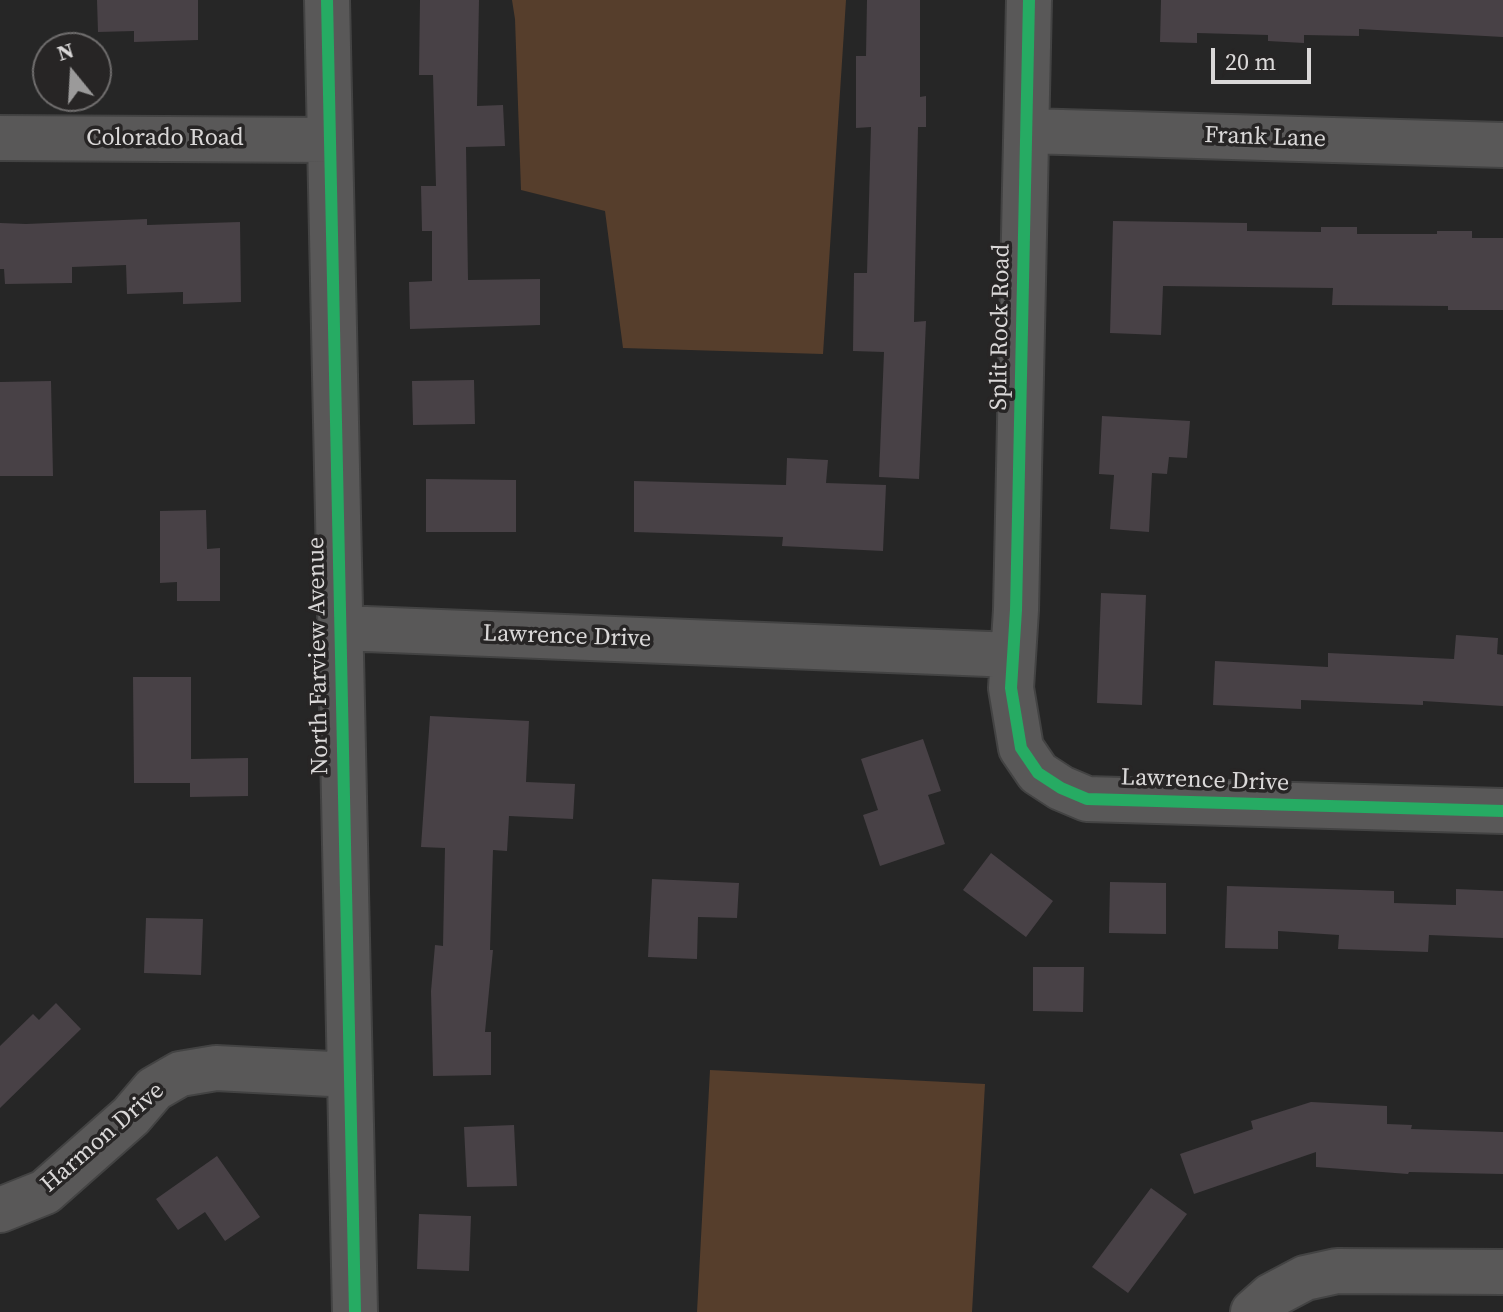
<!DOCTYPE html>
<html>
<head>
<meta charset="utf-8">
<style>
	body { margin:0 }
	#map { position:relative; width:1503px; height:1312px; overflow:hidden; background:#262626; font-family:"Source Serif 4",serif }
	canvas { display:block }
	.north { position:absolute; left:32px; top:32px; width:80px; height:80px; box-sizing:border-box; background:#272525; border:2px solid #6f6d6d; border-radius:50%; rotate:342deg; font-size:22px; font-weight:700; line-height:32px; text-align:center; color:#dad8d8 }
	.north::after { content:''; display:block; margin:auto; width:28px; height:36px; background:#9b9a9a; clip-path:polygon(50% 0,100% 100%,50% 72%,0 100%) }
	.scale { position:absolute; left:1211px; top:48px; width:100px; height:36px; box-sizing:border-box; border:4px solid #dad8d8; border-top:0; padding-left:10px; font-size:24px; line-height:28px; white-space:nowrap; color:#dad8d8; -webkit-text-stroke:6px #272525; paint-order:stroke }
</style>
</head>
<body>
<div id="map">
<canvas width="1503" height="1312"></canvas>
<div class="north">N</div>
<div class="scale">20 m</div>
</div>
<script>
const ctx = document.querySelector('canvas').getContext('2d');
ctx.lineJoin = 'round';
function paint(path, color) { ctx.fillStyle = color; ctx.fill(path, 'evenodd'); }
const shape = rows => new Path2D(rows.map(r => 'M' + r).join(''));
function trace(path, color, width, dash) { ctx.strokeStyle = color; ctx.lineWidth = width; ctx.lineCap = dash ? 'butt' : 'round'; ctx.setLineDash(dash || []); ctx.stroke(path); }
function write(font, color, halo, rows, align = 'center') {
  ctx.font = font + ' "Source Serif 4",serif'; ctx.lineWidth = 7; ctx.setLineDash([]); ctx.textBaseline = 'middle'; ctx.strokeStyle = halo; ctx.fillStyle = color; for (const [text, x, y, turn = 0] of rows) {
    ctx.save(); ctx.translate(x, y); ctx.rotate((+turn || 0) * Math.PI / 180); ctx.textAlign = isNaN(turn) ? turn : align; if (halo) ctx.strokeText(text, 0, 0); ctx.fillText(text, 0, 0); ctx.restore();
  }
}
const green = shape([
	[512,0,846,0,823,354,623,348,605,211,521,190,515,19],
	[710,1070,985,1084,972,1312,697,1312]
]);
const building = shape([
	[97,0,198,0,198,40,134,42,134,31,98,32],
	[420,0,479,0,477,106,503,105,505,146,466,147,468,280,540,279,540,325,410,329,409,282,432,281,432,231,422,231,421,186,436,186,433,75,419,75],
	[867,0,920,0,920,97,926,96,926,127,918,127,914,322,926,321,919,479,879,477,884,352,853,351,854,273,867,273,871,127,856,128,856,56,866,56],
	[1161,0,1503,0,1503,37,1359,29,1359,36,1304,35,1304,43,1268,41,1268,35,1197,33,1197,43,1160,42],
	[147,219,147,225,240,222,241,302,183,304,183,292,127,294,126,265,72,267,72,283,5,284,4,269,0,269,0,223,26,224],
	[1113,221,1247,223,1247,231,1321,232,1321,227,1357,227,1357,234,1437,234,1437,231,1472,231,1472,238,1503,238,1503,310,1448,310,1448,306,1332,305,1333,288,1163,286,1161,335,1110,333],
	[474,380,475,424,413,425,412,381],
	[51,381,53,476,0,476,0,382],
	[1102,416,1190,421,1187,458,1169,457,1167,474,1152,473,1149,532,1110,529,1114,475,1099,474],
	[787,458,828,460,826,483,886,485,883,551,782,546,783,537,634,532,634,481,786,485],
	[426,479,516,480,516,532,426,532],
	[206,510,207,549,220,548,220,601,177,601,177,582,160,583,160,511],
	[1101,593,1146,595,1142,705,1097,703],
	[1456,635,1498,638,1497,654,1503,655,1503,706,1423,701,1423,705,1301,700,1301,709,1213,705,1215,661,1328,667,1328,653,1454,659],
	[133,677,191,677,191,759,248,758,248,796,190,797,190,783,134,783],
	[430,716,529,721,526,782,575,784,573,819,509,816,507,851,493,850,490,950,493,950,485,1032,491,1032,491,1075,433,1076,431,991,435,945,443,946,445,848,421,847],
	[923,739,941,791,928,795,945,844,880,866,863,815,878,810,861,759],
	[991,853,1053,901,1026,937,963,890],
	[652,879,739,883,737,918,698,917,697,959,648,957],
	[1110,882,1166,883,1166,934,1109,933],
	[1227,886,1394,891,1394,903,1456,905,1456,889,1503,891,1503,938,1429,935,1428,952,1338,949,1339,935,1278,931,1278,949,1225,948],
	[146,918,203,919,201,975,144,973],
	[1033,967,1084,967,1083,1012,1033,1011],
	[56,1003,81,1029,0,1108,0,1046,33,1014,39,1020],
	[1311,1102,1387,1106,1387,1124,1412,1125,1411,1129,1503,1132,1503,1174,1409,1172,1408,1174,1316,1167,1316,1152,1194,1194,1180,1154,1253,1129,1251,1121],
	[514,1125,517,1186,467,1187,464,1127],
	[217,1156,260,1217,225,1241,205,1212,178,1230,156,1199],
	[1151,1188,1187,1214,1128,1293,1092,1267],
	[419,1214,471,1216,469,1271,417,1269]
]);
const minor = shape([
	[327,0,355,1312],
	[1029,0,1016,610,1011,688,1021,748,1038,773,1061,788,1087,799,1503,811],
	[1028,131,1503,145],
	[0,138,330,140],
	[341,628,1013,655],
	[0,1210,45,1192,131,1116,154,1089,180,1074,216,1068,350,1075],
	[1253,1312,1271,1296,1305,1278,1337,1271,1503,1272]
]);
const cycleway = shape([
	[327,0,355,1312],
	[1029,0,1016,610,1011,688,1021,748,1038,773,1061,788,1087,799,1503,811]
]);
const streetNames = [
	["Frank Lane",1265,138,2],
	["Colorado Road",165,139],
	["Split Rock Road",1001,327,-89],
	["Lawrence Drive",567,637,2],
	["North Farview Avenue",319,656,-91],
	["Lawrence Drive",1205,781,2],
	["Harmon Drive",103,1138,-41]
];
paint(green, '#563e2c');
paint(building, '#484146');
trace(minor, '#434343', 48);
trace(minor, '#595858', 44);
trace(cycleway, '#26ab63', 12);
write('24px', '#dad8d8', '#272525', streetNames);
</script>
</body>
</html>
